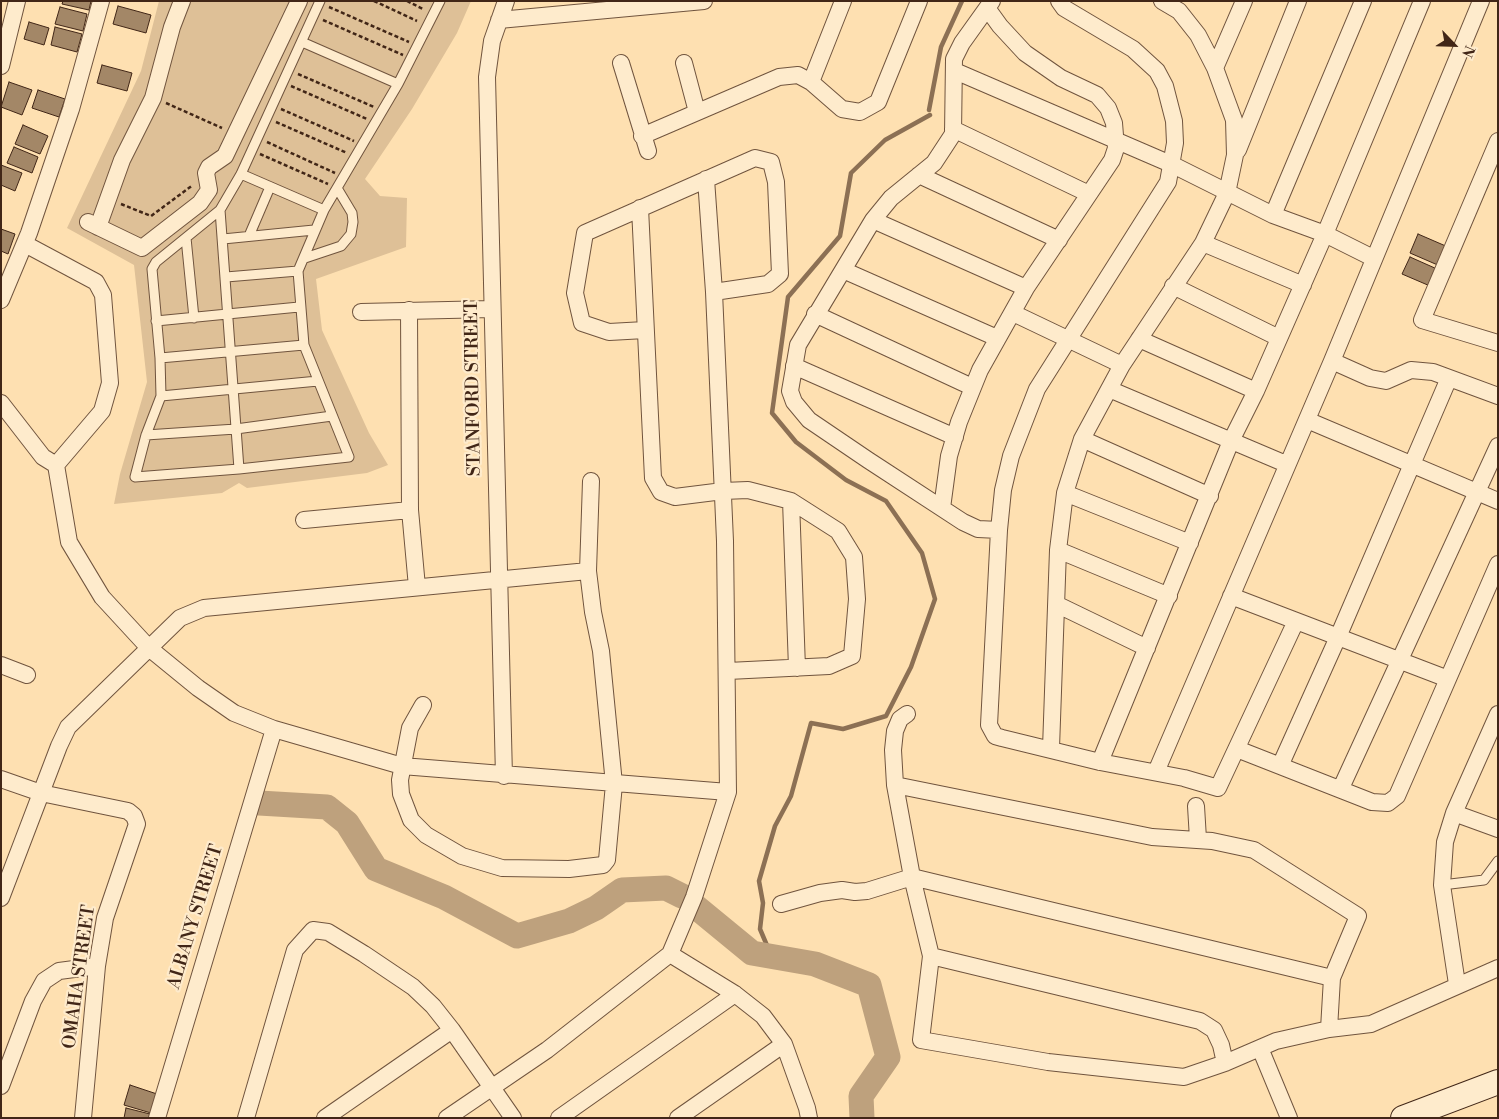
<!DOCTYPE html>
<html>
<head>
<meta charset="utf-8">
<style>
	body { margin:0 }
	#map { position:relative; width:1499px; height:1119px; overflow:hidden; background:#fee0b1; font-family:"Libre Bodoni",serif }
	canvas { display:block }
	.frame { position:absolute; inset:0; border:2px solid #412617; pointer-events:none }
	.north { position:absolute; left:1429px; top:20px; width:50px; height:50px; -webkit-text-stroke:4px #feebcc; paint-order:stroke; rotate:114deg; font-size:14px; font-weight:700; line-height:20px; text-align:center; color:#412617 }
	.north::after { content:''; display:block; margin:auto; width:18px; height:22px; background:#412617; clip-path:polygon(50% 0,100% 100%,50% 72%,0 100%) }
</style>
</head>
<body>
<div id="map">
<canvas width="1499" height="1119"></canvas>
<div class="frame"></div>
<div class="north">N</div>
</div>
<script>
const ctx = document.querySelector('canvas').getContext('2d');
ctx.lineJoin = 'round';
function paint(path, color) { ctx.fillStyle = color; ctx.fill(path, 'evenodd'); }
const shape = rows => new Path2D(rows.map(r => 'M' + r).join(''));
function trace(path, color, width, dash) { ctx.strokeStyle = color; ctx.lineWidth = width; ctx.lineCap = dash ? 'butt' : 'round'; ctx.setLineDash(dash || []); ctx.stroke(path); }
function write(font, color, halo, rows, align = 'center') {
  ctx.font = font + ' "Libre Bodoni",serif'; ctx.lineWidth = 4.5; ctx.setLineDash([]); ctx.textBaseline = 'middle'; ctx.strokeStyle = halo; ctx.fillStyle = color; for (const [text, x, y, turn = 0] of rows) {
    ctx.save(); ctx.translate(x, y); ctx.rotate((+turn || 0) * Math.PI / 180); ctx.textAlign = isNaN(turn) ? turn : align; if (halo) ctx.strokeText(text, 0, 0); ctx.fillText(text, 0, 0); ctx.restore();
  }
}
const green = shape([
	[159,1,471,1,457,33,412,109,365,179,380,196,407,198,406,247,316,279,322,330,369,433,388,465,367,473,247,488,239,483,222,493,114,504,120,474,147,382,134,265,67,228,141,71]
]);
const stream = shape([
	[929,110,941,47,962,1],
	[771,955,760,929,763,903,759,881,775,826,791,796,811,723,843,729,886,716,911,667,935,599,922,553,886,501,846,480,796,442,772,413,788,297,840,236,851,173,885,140,930,115]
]);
const river = shape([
	[259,803,327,807,347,823,376,869,444,897,517,936,569,921,596,908,622,890,666,888,682,896],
	[696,907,752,953,815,964,869,985,888,1057,861,1096,862,1118]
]);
const building = shape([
	[63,1,91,1,89,10,62,4,63,1],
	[118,6,151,15,146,33,113,24,118,6],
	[60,7,87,14,83,31,55,24,60,7],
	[29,22,49,28,44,45,24,39,29,22],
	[55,27,82,34,77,52,51,45,55,27],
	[102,65,132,73,127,91,97,83,102,65],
	[9,82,32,90,22,115,1,107,9,82],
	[38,90,65,99,59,117,32,108,38,90],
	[23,125,48,136,40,154,15,144,23,125],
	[14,147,38,157,32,173,7,163,14,147],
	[1,165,22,173,15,191,1,185,1,165],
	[1,229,15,234,8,254,1,251,1,229],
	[1418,234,1448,247,1440,266,1410,253,1418,234],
	[1410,257,1437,269,1430,286,1402,274,1410,257],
	[130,1085,157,1094,151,1113,124,1105,130,1085],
	[126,1108,150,1114,149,1118,124,1118,126,1108]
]);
const path = shape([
	[374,1,417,21],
	[407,1,423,9],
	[329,7,409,42],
	[323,20,403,55],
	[298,74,374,107],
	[291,86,367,119],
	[166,103,222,128],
	[281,109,354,141],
	[276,122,347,153],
	[267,142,335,173],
	[260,154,328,184],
	[121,204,151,216,193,185]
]);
const lane = shape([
	[320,1,241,174,220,210,156,262,152,269,160,358,161,396,146,435,135,477,239,469,349,457,304,345,298,271,324,210,398,84,440,1],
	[302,42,398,84],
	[241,174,324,210],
	[220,210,239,469],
	[249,236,270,187],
	[186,238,194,318],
	[223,239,314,230],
	[305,258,341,246,351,234,353,222,352,213,337,188],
	[226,277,298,271],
	[156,321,299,307],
	[160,358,304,345],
	[161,396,318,381],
	[146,435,236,429,332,416],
	[1442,885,1484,880,1498,861]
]);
const street = shape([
	[992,1,962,43,954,59,953,134,934,163,891,198,873,220,798,345,790,391,794,402,809,420,868,460,963,522,978,529,999,530],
	[1059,1,1064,8,1133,49,1157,71,1165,86,1174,121,1175,143,1168,182,1037,389,1011,456,1003,490,999,530,989,725,995,736,1002,738,1100,762,1184,778,1218,788,1296,621],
	[499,20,704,1],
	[621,63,648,151],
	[684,63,697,112],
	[1,66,17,1],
	[1215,68,1244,1],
	[955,71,1173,165,1273,215,1325,234,1373,258],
	[811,82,843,1],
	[953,129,1089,194],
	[642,136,779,77,798,75,811,82,842,109,860,112,878,102,919,1],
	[1498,141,1422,320,1498,343],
	[1238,150,1298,1],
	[919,175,1059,240],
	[640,208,653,478,661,492,675,497,723,491,748,490,791,501,838,531,854,557,857,599,852,656,829,666,728,671],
	[1273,215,1363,1],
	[873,220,1026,288],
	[88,222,142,248,200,203,209,190,206,173,209,167,225,156,299,1],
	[98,227,122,160,153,98,172,27,182,1],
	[1203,243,1303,285],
	[25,244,96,282,103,295,110,383,102,411,56,465],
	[843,270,997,338],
	[1173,286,1279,338],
	[1,300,29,233,71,109,101,1],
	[409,310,410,510,417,587],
	[361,312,492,309],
	[1013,313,1122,365],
	[815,314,972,387],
	[645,330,609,332,582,323,575,293,585,233,755,158,771,162,776,182,780,274,768,284,714,292],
	[1139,339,1256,391],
	[1332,361,1370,378,1386,381,1411,370,1433,372,1498,396],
	[794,366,955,437],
	[1109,389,1286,464],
	[1,403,43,457,56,465,69,542,102,597,149,648,198,688,234,713,274,729,402,766,728,792],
	[1307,420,1498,501],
	[1082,439,1210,496],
	[1065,493,1190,543],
	[791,501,797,668],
	[942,508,949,456,959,422,980,370,1026,288,1112,160,1116,148,1114,123,1108,108,1097,95,1061,78,1025,53,1000,26,987,8],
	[304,520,410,510],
	[1058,550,1065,493,1082,439,1122,365,1203,243,1227,193,1235,155,1234,120,1215,68,1198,35,1179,11,1162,1],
	[1231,596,1448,679],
	[1058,605,1147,648],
	[1,665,27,675],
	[423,705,410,728,400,780,401,794,411,820,426,835,462,856,502,868,569,869,603,865,607,860,614,784,601,651,593,612,588,571,591,481],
	[907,714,900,719,895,731,893,750,895,785,912,877,931,956,921,1040,1048,1062,1184,1077,1225,1063,1276,1041,1329,1029,1371,1024,1498,968],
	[1051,748,1058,550,1169,596],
	[1237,749,1372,802,1388,803,1397,796,1498,564],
	[1100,762,1231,441,1256,391,1325,234,1422,1],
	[1280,766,1338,637,1449,378],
	[1156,772,1332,361,1481,1],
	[504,776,487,77,492,41,506,1],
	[1,779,41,793,128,811,134,816,137,824,105,918,97,966,83,1118],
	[895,785,1152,837,1212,841,1254,850,1358,916,1332,978,1329,1029],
	[1341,788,1498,446],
	[1196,806,1198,839],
	[1454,813,1498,829],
	[1,898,59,746,68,727,180,618,204,608,588,571],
	[781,904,820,893,842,890,855,892,867,891,912,877,1332,978],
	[670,954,694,897,728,792,725,541,714,292,706,179],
	[931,956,1200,1021,1214,1030,1221,1045,1225,1063],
	[1457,984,1442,885,1445,842,1454,813,1498,714],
	[1260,1048,1289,1118],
	[1,1086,33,1001,44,981,59,971,97,966],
	[157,1118,274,729],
	[246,1118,295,950,313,930,328,932,364,954,413,987,433,1006,452,1030,513,1118],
	[325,1118,452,1030],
	[447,1118,547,1050,670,954,735,994,763,1016,784,1044,807,1108,809,1118],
	[559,1118,735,994],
	[678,1118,784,1044]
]);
const secondary = shape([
	[1403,1118,1498,1082]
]);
const streetNames = [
	["STANFORD STREET",474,388,-91],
	["ALBANY STREET",196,917,-73],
	["OMAHA STREET",80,977,-82]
];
paint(green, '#dec097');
trace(stream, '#8c7054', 4.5);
trace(river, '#bea17d', 25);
paint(building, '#a38767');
trace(building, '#412617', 1);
trace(lane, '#70543e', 11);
trace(street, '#70543e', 18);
trace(secondary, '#412617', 26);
trace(path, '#412617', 2.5, [4, 2.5]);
trace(lane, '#feebcc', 9);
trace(street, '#feebcc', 16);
trace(secondary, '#feebcc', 24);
write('18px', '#412617', '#feebcc', streetNames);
</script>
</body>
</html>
